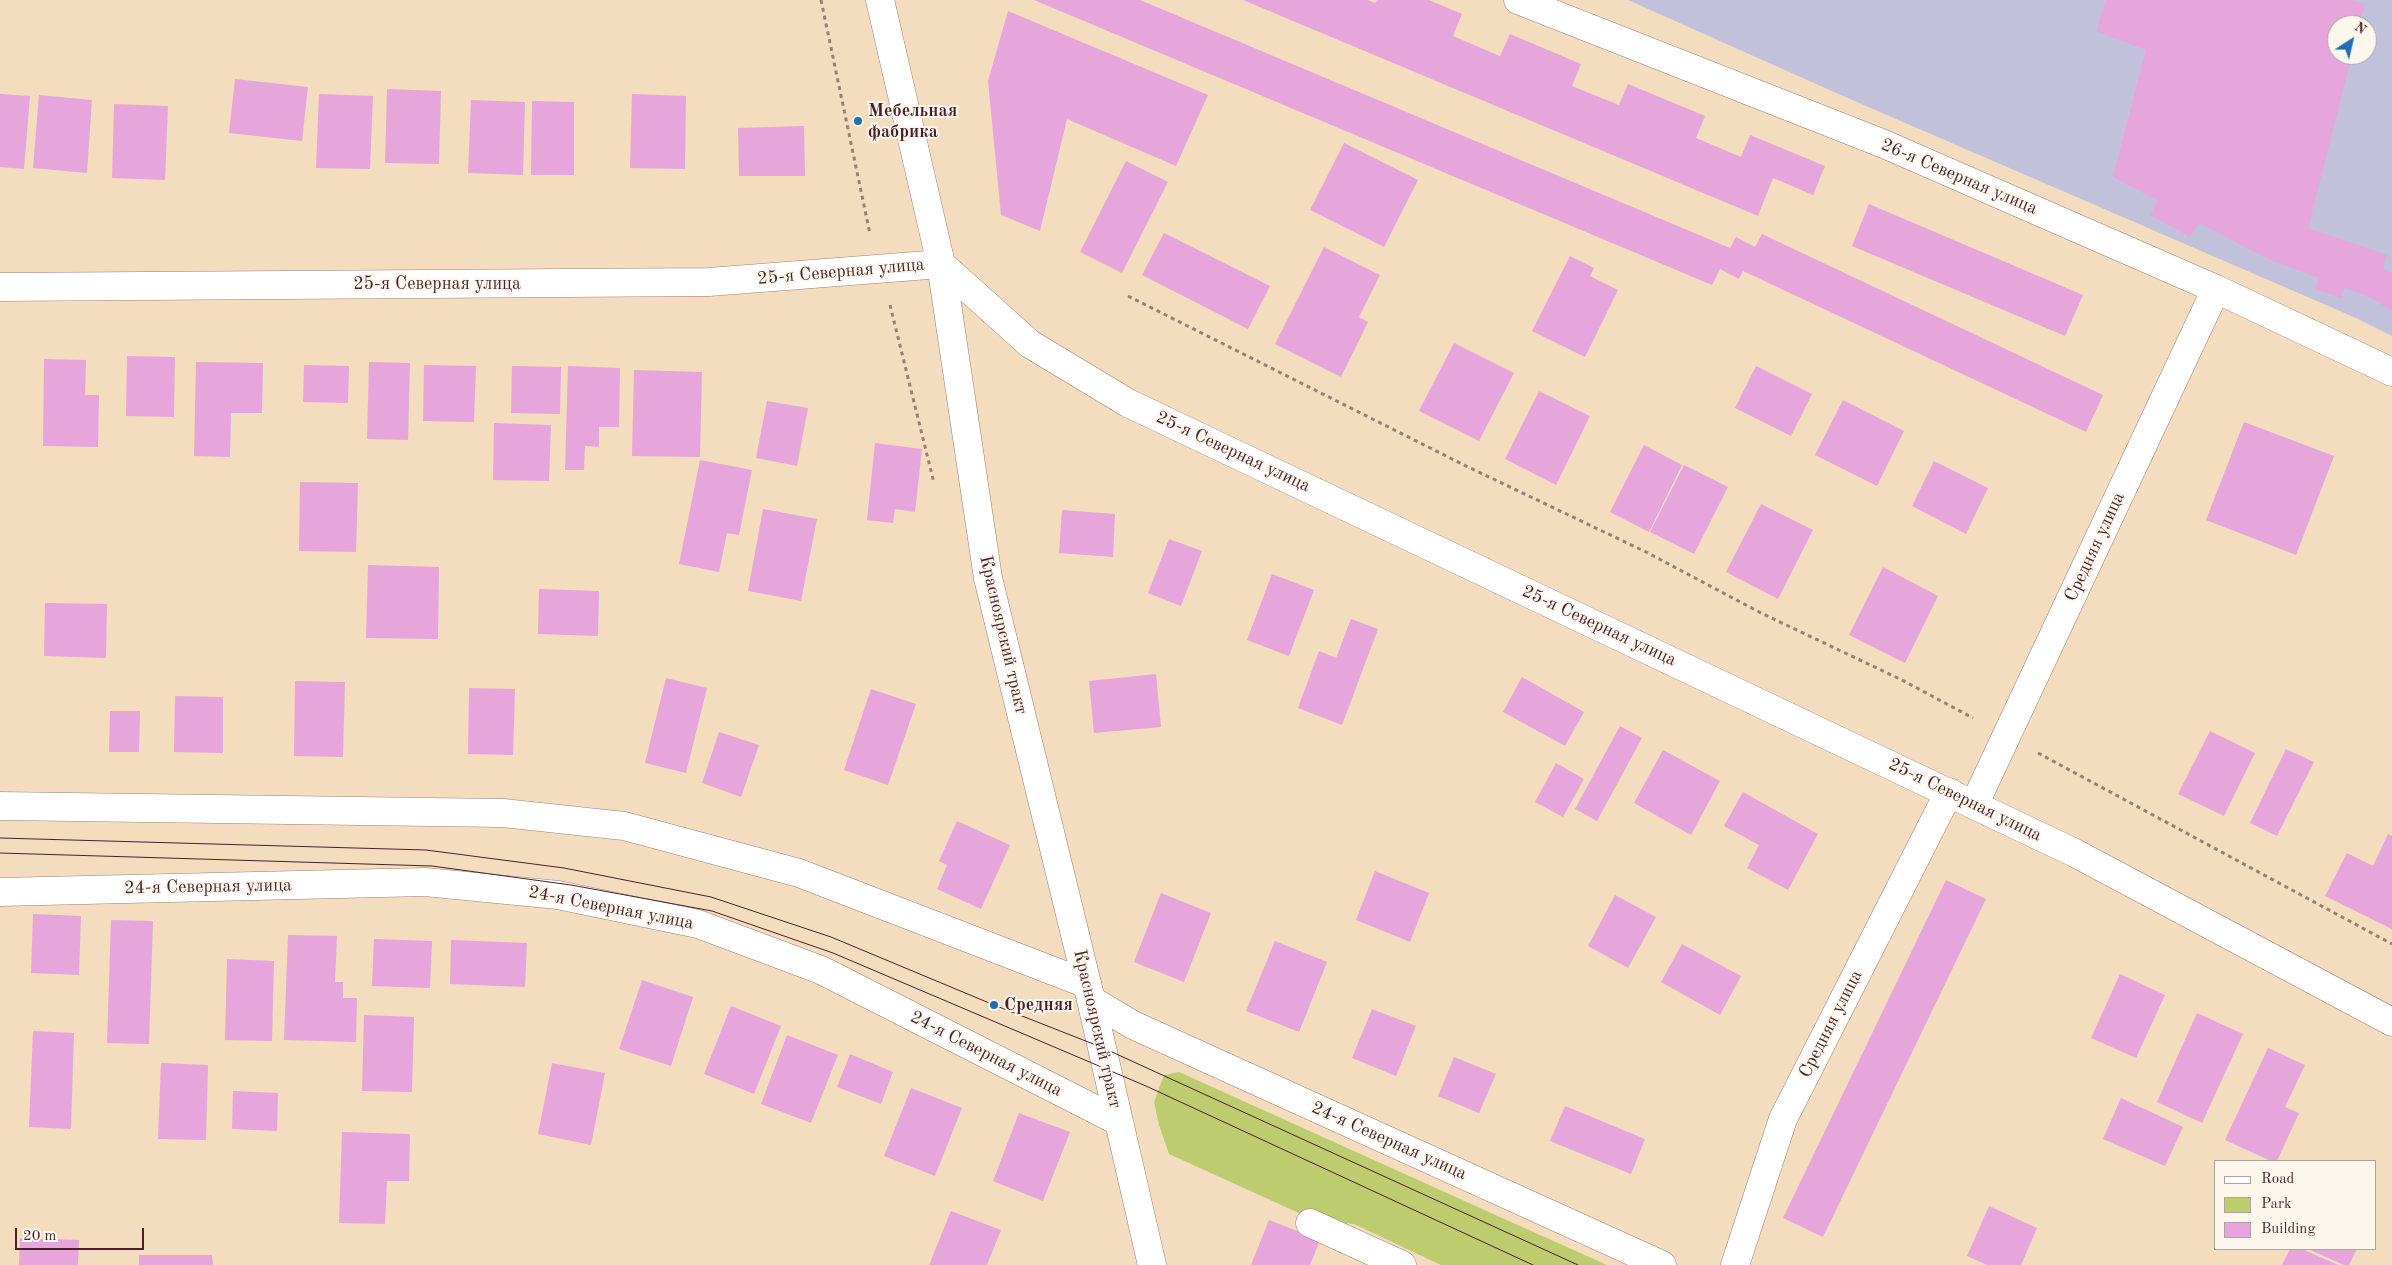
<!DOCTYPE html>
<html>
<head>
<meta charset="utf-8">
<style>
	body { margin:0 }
	#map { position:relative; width:2392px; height:1265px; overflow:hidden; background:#f3ddbe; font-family:"Old Standard TT",serif }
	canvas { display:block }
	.legend { position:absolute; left:2214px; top:1160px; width:162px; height:90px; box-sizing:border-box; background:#fbf7ec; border:1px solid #b4a19f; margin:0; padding:6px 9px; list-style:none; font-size:15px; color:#4a1f2b }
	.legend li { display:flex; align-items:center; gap:10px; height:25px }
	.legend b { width:25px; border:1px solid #b4a19f }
	.north { position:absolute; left:2327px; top:15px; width:50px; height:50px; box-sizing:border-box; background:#fbf7ec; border:1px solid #b4a19f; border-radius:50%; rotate:35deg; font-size:14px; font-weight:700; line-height:20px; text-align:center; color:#4a1f2b }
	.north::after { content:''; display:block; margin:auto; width:18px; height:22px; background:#1f6fb2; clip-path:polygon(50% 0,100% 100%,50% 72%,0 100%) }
	.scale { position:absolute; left:15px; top:1228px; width:129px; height:22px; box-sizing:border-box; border:2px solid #4a1f2b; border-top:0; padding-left:6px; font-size:15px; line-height:18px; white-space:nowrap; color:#4a1f2b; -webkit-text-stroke:4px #fbf7ec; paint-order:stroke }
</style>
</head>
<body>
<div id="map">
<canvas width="2392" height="1265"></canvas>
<ul class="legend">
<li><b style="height:6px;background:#fff"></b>Road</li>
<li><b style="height:14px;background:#bccc6e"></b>Park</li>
<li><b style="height:14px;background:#e6a5db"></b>Building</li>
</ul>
<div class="north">N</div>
<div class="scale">20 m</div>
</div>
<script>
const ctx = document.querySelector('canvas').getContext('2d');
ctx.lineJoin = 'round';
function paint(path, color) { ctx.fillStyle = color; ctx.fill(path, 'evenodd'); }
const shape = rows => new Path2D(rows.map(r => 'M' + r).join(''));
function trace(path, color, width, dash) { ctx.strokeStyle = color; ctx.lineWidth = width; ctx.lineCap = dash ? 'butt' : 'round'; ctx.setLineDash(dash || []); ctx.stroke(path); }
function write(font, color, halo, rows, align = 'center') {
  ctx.font = font + ' "Old Standard TT",serif'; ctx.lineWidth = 4; ctx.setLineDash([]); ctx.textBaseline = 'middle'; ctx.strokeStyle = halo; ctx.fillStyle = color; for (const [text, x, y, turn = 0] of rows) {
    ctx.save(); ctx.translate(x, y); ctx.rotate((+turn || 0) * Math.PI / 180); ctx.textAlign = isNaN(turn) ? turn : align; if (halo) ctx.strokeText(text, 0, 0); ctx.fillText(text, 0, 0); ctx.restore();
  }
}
const industrial = shape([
	[1628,0,2392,0,2392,336,2356,318,1843,96],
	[2337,25,2367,25,2367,55,2337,55]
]);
const green = shape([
	[1179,1072,1511,1222,1607,1265,1441,1265,1354,1224,1312,1219,1169,1154,1159,1125,1154,1102,1164,1075]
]);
const building = shape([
	[1034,0,1140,0,1730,248,1736,237,1755,247,1762,234,2103,395,2086,432,1743,271,1739,279,1720,269,1712,285],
	[1243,0,1368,0,1375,3,1377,0,1429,0,1462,14,1453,36,1500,56,1510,34,1581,64,1572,86,1619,105,1628,84,1705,116,1696,138,1741,157,1750,135,1825,166,1813,195,1773,178,1758,216],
	[2106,0,2349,0,2365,4,2359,25,2337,25,2337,55,2352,55,2308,228,2387,255,2383,268,2392,273,2392,311,2370,297,2345,288,2341,298,2315,289,2319,278,2270,260,2199,223,2190,237,2150,215,2158,201,2113,177,2146,50,2096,31],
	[1008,11,1208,95,1176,166,1067,119,1040,231,1001,215,988,81],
	[235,79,308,87,302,141,229,133],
	[387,89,441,91,439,164,385,163],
	[0,94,30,96,24,169,0,167],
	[319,94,373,96,370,169,316,168],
	[632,94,686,96,685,169,630,168],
	[39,95,92,100,87,173,33,168],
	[471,100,525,102,523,175,468,173],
	[532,101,574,102,574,175,531,175],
	[114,104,168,106,165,180,112,178],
	[804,126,805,176,739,176,738,128],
	[1344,143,1418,180,1384,247,1310,210],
	[1126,161,1168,182,1122,273,1080,252],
	[1869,204,2083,295,2065,336,1852,246],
	[1164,233,1270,286,1248,329,1142,275],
	[1324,247,1380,275,1359,317,1368,322,1341,377,1275,344],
	[1570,256,1594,268,1590,276,1618,290,1585,357,1532,331],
	[1454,343,1514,373,1479,441,1419,411],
	[127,356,175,357,174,417,126,416],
	[44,359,86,360,85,395,99,395,98,447,43,446],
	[196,362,263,363,262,413,231,413,230,457,194,456],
	[369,362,410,363,408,440,367,439],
	[304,365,349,366,348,403,303,402],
	[424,365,476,366,474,422,423,421],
	[512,366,561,367,560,414,511,413],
	[568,366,620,368,619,427,599,427,599,447,585,446,584,470,565,470],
	[1756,366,1812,394,1791,436,1735,408],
	[634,370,702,372,700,457,632,456],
	[1539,391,1590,416,1556,485,1505,459],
	[1843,400,1904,431,1877,486,1815,455],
	[767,401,808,408,797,466,756,458],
	[2244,422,2334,456,2296,555,2206,520],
	[494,423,551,425,549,481,493,480],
	[875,443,922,449,915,512,895,509,893,523,867,520],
	[1644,445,1682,465,1649,532,1610,512],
	[700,460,752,470,739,535,727,533,719,572,679,564],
	[1934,461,1988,488,1966,534,1912,506],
	[1684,465,1728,487,1694,554,1650,532],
	[300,482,358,483,356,552,299,551],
	[1761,504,1813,530,1778,599,1726,572],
	[763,509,817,519,801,601,748,591],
	[1062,510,1115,514,1113,557,1059,553],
	[1169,539,1202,551,1181,606,1148,593],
	[368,565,439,567,438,639,366,638],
	[1883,567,1938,596,1905,663,1849,635],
	[1272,574,1314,590,1289,656,1247,640],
	[539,589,599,591,598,636,538,634],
	[45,603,107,604,106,658,44,656],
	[1351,619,1378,629,1342,725,1298,708,1319,651,1336,658],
	[1156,674,1161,727,1094,733,1089,681],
	[1522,677,1584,712,1565,746,1503,712],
	[666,678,707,688,686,773,645,763],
	[295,681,345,682,343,757,294,756],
	[469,688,515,689,513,755,468,754],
	[871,689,916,704,888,785,844,770],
	[175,696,223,697,223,753,174,752],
	[110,711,140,711,139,752,109,752],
	[1620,726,1642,738,1597,821,1575,809],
	[2210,731,2255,753,2224,816,2178,794],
	[719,732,759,745,741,797,702,783],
	[2286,749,2314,762,2277,836,2250,823],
	[1663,750,1720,781,1691,835,1634,803],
	[1556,763,1584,779,1563,817,1535,802],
	[1743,792,1818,834,1788,890,1747,868,1759,845,1724,826],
	[957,821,1010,845,981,909,937,889,947,865,939,861],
	[2388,834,2392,836,2392,929,2325,896,2347,853,2373,866],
	[1375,871,1429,893,1410,942,1356,920],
	[1946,880,1986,899,1823,1237,1783,1218],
	[1161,893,1211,913,1184,982,1134,962],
	[1615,895,1656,917,1628,968,1588,946],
	[33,914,81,916,79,975,31,973],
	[111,920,153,921,149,1044,107,1043],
	[288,935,337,936,335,982,343,982,343,998,357,998,356,1042,284,1040],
	[374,939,432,941,430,988,372,986],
	[451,940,527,943,525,987,450,984],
	[1275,941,1327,962,1299,1032,1246,1011],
	[1682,944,1741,976,1720,1015,1661,982],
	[227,959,274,961,272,1041,225,1040],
	[2120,974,2165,995,2136,1058,2091,1038],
	[642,980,693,997,671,1066,619,1049],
	[731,1006,781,1026,754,1094,704,1074],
	[1372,1009,1416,1026,1396,1076,1352,1058],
	[2197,1013,2243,1034,2202,1123,2157,1102],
	[364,1015,414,1017,412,1092,362,1091],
	[33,1031,74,1033,71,1129,29,1127],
	[787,1035,838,1055,811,1123,761,1104],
	[2268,1048,2305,1065,2285,1107,2299,1113,2277,1161,2271,1161,2225,1140],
	[850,1054,893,1072,881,1104,837,1087],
	[1454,1057,1496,1074,1479,1113,1438,1096],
	[161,1063,208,1065,206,1140,158,1139],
	[552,1063,605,1073,591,1145,538,1134],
	[911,1088,962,1108,935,1176,884,1156],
	[233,1091,278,1093,277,1131,232,1129],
	[2121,1098,2183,1127,2165,1166,2103,1139],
	[1565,1106,1645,1139,1631,1174,1550,1141],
	[1019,1113,1070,1132,1043,1201,993,1181],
	[342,1132,410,1134,409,1181,387,1181,385,1224,339,1223],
	[1989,1206,2037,1228,2021,1265,1987,1265,1967,1256],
	[951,1211,1001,1230,987,1265,929,1265],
	[1269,1220,1320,1240,1310,1265,1251,1265],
	[20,1238,79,1240,78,1265,19,1265],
	[2290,1249,2302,1249,2338,1265,2282,1265],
	[2308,1249,2357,1249,2349,1265,2344,1265],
	[139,1255,212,1255,213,1265,139,1265]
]);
const path = shape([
	[821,0,870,234],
	[1128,296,1464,465,1646,552,1761,613,1902,680,1973,718],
	[890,305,934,483],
	[2038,753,2392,944]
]);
const minor = shape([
	[1518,0,1884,144,2216,289,2392,372],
	[0,287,709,282,941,264],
	[1974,805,2216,289],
	[0,806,503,813,624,826,799,873,1087,984],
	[0,892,425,882,558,895,698,924,821,970,1118,1121],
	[1310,1223,1402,1265],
	[1735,1265,1783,1119,1949,792]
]);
const major = shape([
	[880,0,941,264,988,578,1091,1000,1152,1265],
	[941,264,1030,344,1128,403,2075,853,2392,1022],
	[1091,1000,1133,1025,1662,1265]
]);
const tram = shape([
	[0,838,426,850,564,868,711,897,831,937,994,1005,1101,1047,1578,1265],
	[0,853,432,866,571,885,712,911,833,953,1146,1086,1533,1265]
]);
const markers = [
	[858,121,5,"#1f6fb2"],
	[994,1005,5,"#1f6fb2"]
];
const poiNames = [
	["Мебельная",868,111],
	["фабрика",868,132],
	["Средняя",1004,1005]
];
const streetNames = [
	["26-я Северная улица",1959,177,23],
	["25-я Северная улица",841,272,-5],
	["25-я Северная улица",437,284],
	["25-я Северная улица",1233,452,25],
	["Средняя улица",2095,547,-65],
	["25-я Северная улица",1599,626,25],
	["Красноярский тракт",1003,635,77],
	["25-я Северная улица",1965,800,26],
	["24-я Северная улица",208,887,-1],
	["24-я Северная улица",611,908,11],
	["Средняя улица",1831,1024,-63],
	["Красноярский тракт",1097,1029,77],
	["24-я Северная улица",986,1054,27],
	["24-я Северная улица",1389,1141,24]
];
paint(industrial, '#c2c1dc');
paint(green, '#bccc6e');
paint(building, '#e6a5db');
trace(minor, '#9e7e74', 29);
trace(major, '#9e7e74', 29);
trace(path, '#9e7e74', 3, [4, 4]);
trace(minor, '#fff', 28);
trace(major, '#fff', 28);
trace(tram, '#4a1f2b', 1);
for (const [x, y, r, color] of markers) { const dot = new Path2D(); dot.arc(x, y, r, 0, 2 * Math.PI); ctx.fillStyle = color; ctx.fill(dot); trace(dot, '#fbf7ec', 2); }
write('bold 18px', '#4a1f2b', '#fbf7ec', poiNames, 'left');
write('18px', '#4a1f2b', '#fbf7ec', streetNames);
</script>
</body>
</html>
